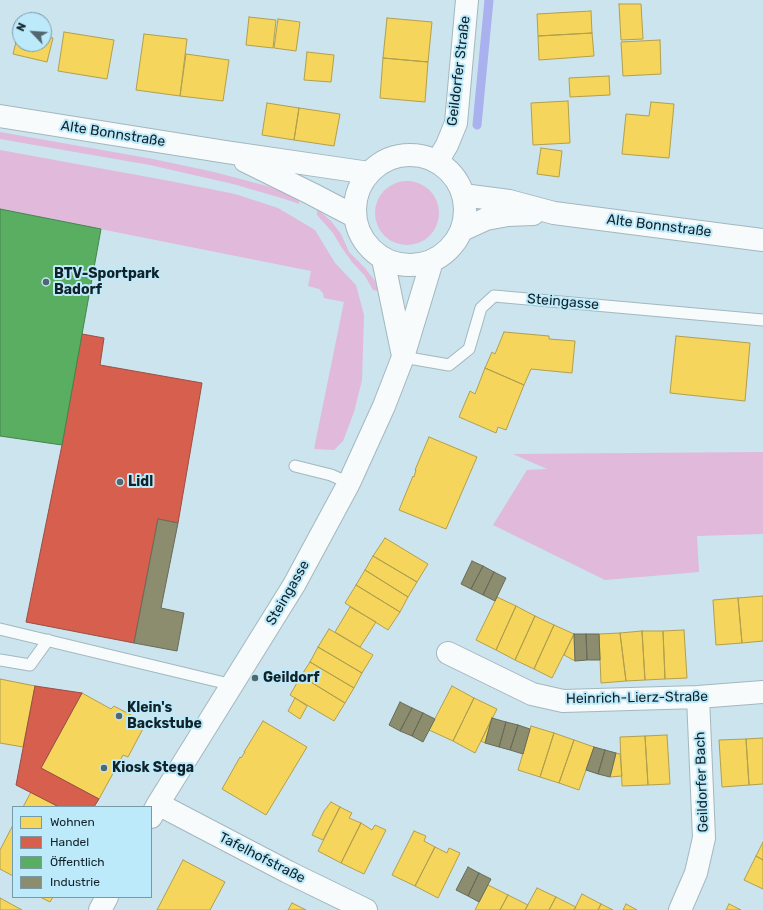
<!DOCTYPE html>
<html>
<head>
<meta charset="utf-8">
<style>
	body { margin:0 }
	#map { position:relative; width:763px; height:910px; overflow:hidden; background:#cbe4ed; font-family:Rubik,sans-serif }
	canvas { display:block }
	.legend { position:absolute; left:12px; top:806px; width:140px; height:92px; box-sizing:border-box; background:#bdeafb; border:1px solid #789aa7; margin:0; padding:5px 7px; list-style:none; font-size:12px; color:#112229 }
	.legend li { display:flex; align-items:center; gap:8px; height:20px }
	.legend b { width:20px; border:1px solid #789aa7 }
	.north { position:absolute; left:12px; top:12px; width:40px; height:40px; box-sizing:border-box; background:#bdeafb; border:1px solid #789aa7; border-radius:50%; rotate:295deg; font-size:11px; font-weight:700; line-height:16px; text-align:center; color:#112229 }
	.north::after { content:''; display:block; margin:auto; width:14px; height:18px; background:#52666e; clip-path:polygon(50% 0,100% 100%,50% 72%,0 100%) }
</style>
</head>
<body>
<div id="map">
<canvas width="763" height="910"></canvas>
<ul class="legend">
<li><b style="height:11px;background:#f6d55c"></b>Wohnen</li>
<li><b style="height:11px;background:#d6604d"></b>Handel</li>
<li><b style="height:11px;background:#5aae61"></b>Öffentlich</li>
<li><b style="height:11px;background:#8c8c6e"></b>Industrie</li>
</ul>
<div class="north">N</div>
</div>
<script>
const ctx = document.querySelector('canvas').getContext('2d');
ctx.lineJoin = 'round';
function paint(path, color) { ctx.fillStyle = color; ctx.fill(path, 'evenodd'); }
const shape = rows => new Path2D(rows.map(r => 'M' + r).join(''));
function trace(path, color, width, dash) { ctx.strokeStyle = color; ctx.lineWidth = width; ctx.lineCap = dash ? 'butt' : 'round'; ctx.setLineDash(dash || []); ctx.stroke(path); }
function write(font, color, halo, rows, align = 'center') {
  ctx.font = font + ' Rubik,sans-serif'; ctx.lineWidth = 4; ctx.setLineDash([]); ctx.textBaseline = 'middle'; ctx.strokeStyle = halo; ctx.fillStyle = color; for (const [text, x, y, turn = 0] of rows) {
    ctx.save(); ctx.translate(x, y); ctx.rotate((+turn || 0) * Math.PI / 180); ctx.textAlign = isNaN(turn) ? turn : align; if (halo) ctx.strokeText(text, 0, 0); ctx.fillText(text, 0, 0); ctx.restore();
  }
}
const green = shape([
	[0,132,153,159,214,172,267,186,299,197,299,204,285,199,233,184,150,165,0,139],
	[0,150,175,182,235,194,278,208,315,230,335,263,356,285,364,315,362,380,354,412,343,441,334,450,314,449,344,302,324,298,323,293,319,289,308,286,311,271,0,209],
	'375 213a32 32 0 1 1 64 0a32 32 0 1 1-64 0Z',
	[317,209,331,221,341,234,349,252,365,268,375,281,378,291,373,290,365,276,352,262,342,248,333,233,317,215],
	[763,452,763,534,697,536,699,572,605,580,493,525,527,470,547,469,513,454]
]);
const homes = shape([
	[619,4,641,4,643,39,621,40,619,4],
	[591,11,592,33,538,36,537,14,591,11],
	[249,17,276,20,273,48,246,45,249,17],
	[387,18,432,22,428,62,383,58,387,18],
	[278,19,300,22,296,51,274,48,278,19],
	[19,30,20,30,20,44,44,44,44,36,53,38,47,62,13,54,19,30],
	[64,32,114,40,107,79,58,71,64,32],
	[592,33,594,56,539,60,538,36,592,33],
	[144,34,187,39,180,96,136,90,144,34],
	[660,40,661,74,623,76,621,42,660,40],
	[307,52,334,55,331,82,304,80,307,52],
	[186,54,229,60,223,101,180,96,186,54],
	[383,58,428,62,425,102,380,98,383,58],
	[609,76,610,95,570,97,569,78,609,76],
	[568,101,570,143,533,145,531,103,568,101],
	[651,102,674,104,669,158,622,154,626,114,649,116,651,102],
	[267,103,299,108,294,140,262,135,267,103],
	[299,108,340,114,334,146,294,140,299,108],
	[541,148,562,151,559,177,537,174,541,148],
	[504,332,549,336,549,339,575,341,572,373,531,369,524,385,485,368,492,352,495,354,504,332],
	[676,336,750,343,745,401,670,393,676,336],
	[485,368,524,385,506,430,498,427,496,433,459,417,470,391,475,394,485,368],
	[429,437,477,457,446,529,399,510,413,476,414,477,416,470,415,470,429,437],
	[385,538,428,564,417,582,373,556,385,538],
	[373,556,417,582,408,597,365,570,373,556],
	[365,570,408,597,400,612,356,585,365,570],
	[356,585,400,612,388,630,345,603,356,585],
	[763,596,763,641,742,643,738,598,763,596],
	[497,597,516,606,496,650,476,640,497,597],
	[738,598,742,643,716,645,713,600,738,598],
	[516,606,535,616,515,660,496,650,516,606],
	[350,607,376,622,360,647,335,632,350,607],
	[535,616,554,625,534,669,515,660,535,616],
	[554,625,574,634,552,678,534,669,554,625],
	[329,629,373,655,362,673,318,647,329,629],
	[684,630,687,678,665,679,663,631,684,630],
	[642,631,645,680,626,681,620,633,642,631],
	[642,631,663,631,665,679,645,680,642,631],
	[620,633,626,681,601,683,599,634,620,633],
	[574,634,575,661,564,655,574,634],
	[318,647,362,673,354,688,310,662,318,647],
	[310,662,354,688,345,703,301,676,310,662],
	[301,676,345,703,334,721,290,695,301,676],
	[0,679,35,686,23,747,0,743,0,679],
	[452,686,474,698,453,741,429,730,452,686],
	[82,693,111,709,114,706,146,723,128,757,123,755,99,799,41,768,82,693],
	[295,698,307,706,300,719,288,711,295,698],
	[474,698,497,709,475,753,453,741,474,698],
	[492,718,485,743,481,741,492,718],
	[263,721,307,747,266,815,222,789,240,757,241,758,245,752,244,752,263,721],
	[531,726,554,733,540,777,518,770,531,726],
	[554,733,574,740,559,783,540,777,554,733],
	[667,735,670,784,648,785,645,736,667,735],
	[645,736,648,785,622,786,620,737,645,736],
	[763,738,763,784,749,785,746,739,763,738],
	[746,739,749,785,722,787,719,740,746,739],
	[574,740,594,747,579,790,559,783,574,740],
	[616,753,620,754,622,776,610,777,616,753],
	[31,792,59,807,23,807,31,792],
	[331,802,340,807,323,840,312,835,324,811,331,802],
	[340,807,352,813,349,818,361,823,341,863,318,851,340,807],
	[361,823,372,830,375,825,386,830,364,874,341,863,361,823],
	[13,825,13,876,0,869,0,850,13,825],
	[414,831,426,836,424,841,435,847,415,886,392,875,414,831],
	[763,842,763,860,756,856,763,842],
	[435,847,447,853,449,848,460,853,438,898,415,886,435,847],
	[756,856,763,860,763,889,744,880,756,856],
	[183,860,225,882,210,910,157,910,183,860],
	[488,885,508,895,500,910,475,910,488,885],
	[537,888,556,897,549,910,525,910,537,888],
	[582,894,601,904,598,910,574,910,582,894],
	[508,895,528,905,525,910,500,910,508,895],
	[40,897,53,897,50,902,40,897],
	[556,897,576,907,574,910,549,910,556,897],
	[0,898,22,910,0,910,0,898],
	[292,903,306,910,288,910,292,903],
	[601,904,613,910,598,910,601,904],
	[626,904,637,910,623,910,626,904],
	[729,904,741,910,726,910,729,904]
]);
const shops = shape([
	[82,334,104,338,100,365,202,383,178,523,158,519,134,643,26,622,62,445,82,334],
	[35,686,82,693,41,768,99,799,94,807,59,807,16,785,35,686]
]);
const public = shape([
	[0,209,101,229,62,445,0,436,0,209]
]);
const industry = shape([
	[158,519,178,523,161,608,184,613,177,651,134,643,158,519],
	[472,561,483,566,471,589,461,584,472,561],
	[483,566,494,572,483,595,471,589,483,566],
	[494,572,506,578,495,601,483,595,494,572],
	[574,634,586,634,587,660,575,661,574,634],
	[586,634,599,634,600,660,587,660,586,634],
	[400,702,412,708,400,731,389,725,400,702],
	[412,708,423,713,412,736,400,731,412,708],
	[423,713,435,719,423,742,412,736,423,713],
	[492,718,506,722,499,747,485,743,492,718],
	[506,722,518,725,510,750,499,747,506,722],
	[518,725,530,729,523,754,510,750,518,725],
	[594,747,605,750,598,774,586,770,594,747],
	[605,750,616,753,610,777,598,774,605,750],
	[468,867,479,873,468,896,456,890,468,867],
	[479,873,491,879,479,902,468,896,479,873]
]);
const stream = shape([
	[477,125,489,0]
]);
const lane = shape([
	[403,357,449,365,469,349,481,308,494,296,763,320],
	[295,466,331,475,349,483],
	[0,629,233,685],
	[0,660,30,665,48,640]
]);
const street = shape([
	[437,162,447,145,456,123,467,0],
	[383,259,403,356],
	[448,653,532,694,563,701,698,697,763,692],
	[158,804,288,872,366,910],
	[151,817,158,804,294,585,349,483,384,406,403,357,432,261],
	[100,910,107,897],
	[680,910,696,873,704,838,698,697]
]);
const secondary = shape([
	[0,116,226,152,369,173],
	'355 210a55 55 0 1 1 110 0a55 55 0 1 1-110 0Z',
	[245,161,312,194,354,216],
	[463,195,509,201,554,213,763,240],
	[462,230,486,219,508,215,533,214]
]);
const markers = [
	[46,282,4,"#52666e"],
	[120,482,4,"#52666e"],
	[255,678,4,"#52666e"],
	[119,716,4,"#52666e"],
	[104,768,4,"#52666e"]
];
const streetNames = [
	["Geildorfer Straße",459,71,-83],
	["Alte Bonnstraße",113,134,9],
	["Alte Bonnstraße",659,226,7],
	["Steingasse",563,302,5],
	["Steingasse",288,593,-60],
	["Heinrich-Lierz-Straße",637,698,-1],
	["Geildorfer Bach",702,782,-92],
	["Tafelhofstraße",262,858,27]
];
const poiNames = [
	["BTV-Sportpark",54,274],
	["Badorf",54,290],
	["Lidl",128,482],
	["Geildorf",263,678],
	["Klein's",127,708],
	["Backstube",127,724],
	["Kiosk Stega",112,768]
];
paint(green, '#e0b9db');
paint(homes, '#f6d55c');
trace(homes, '#b19f4d', 1);
paint(shops, '#d6604d');
trace(shops, '#9b4d42', 1);
paint(public, '#5aae61');
trace(public, '#448450', 1);
paint(industry, '#8c8c6e');
trace(industry, '#676c59', 1);
trace(stream, '#a9b1ef', 9);
trace(lane, '#a4b7bf', 13);
trace(street, '#a4b7bf', 24);
trace(secondary, '#a4b7bf', 24);
trace(lane, '#f7fbfc', 11);
trace(street, '#f7fbfc', 22);
trace(secondary, '#f7fbfc', 22);
for (const [x, y, r, color] of markers) { const dot = new Path2D(); dot.arc(x, y, r, 0, 2 * Math.PI); ctx.fillStyle = color; ctx.fill(dot); trace(dot, '#bdeafb', 1.5); }
write('14px', '#112229', '#bdeafb', streetNames);
write('bold 14px', '#112229', '#bdeafb', poiNames, 'left');
</script>
</body>
</html>
